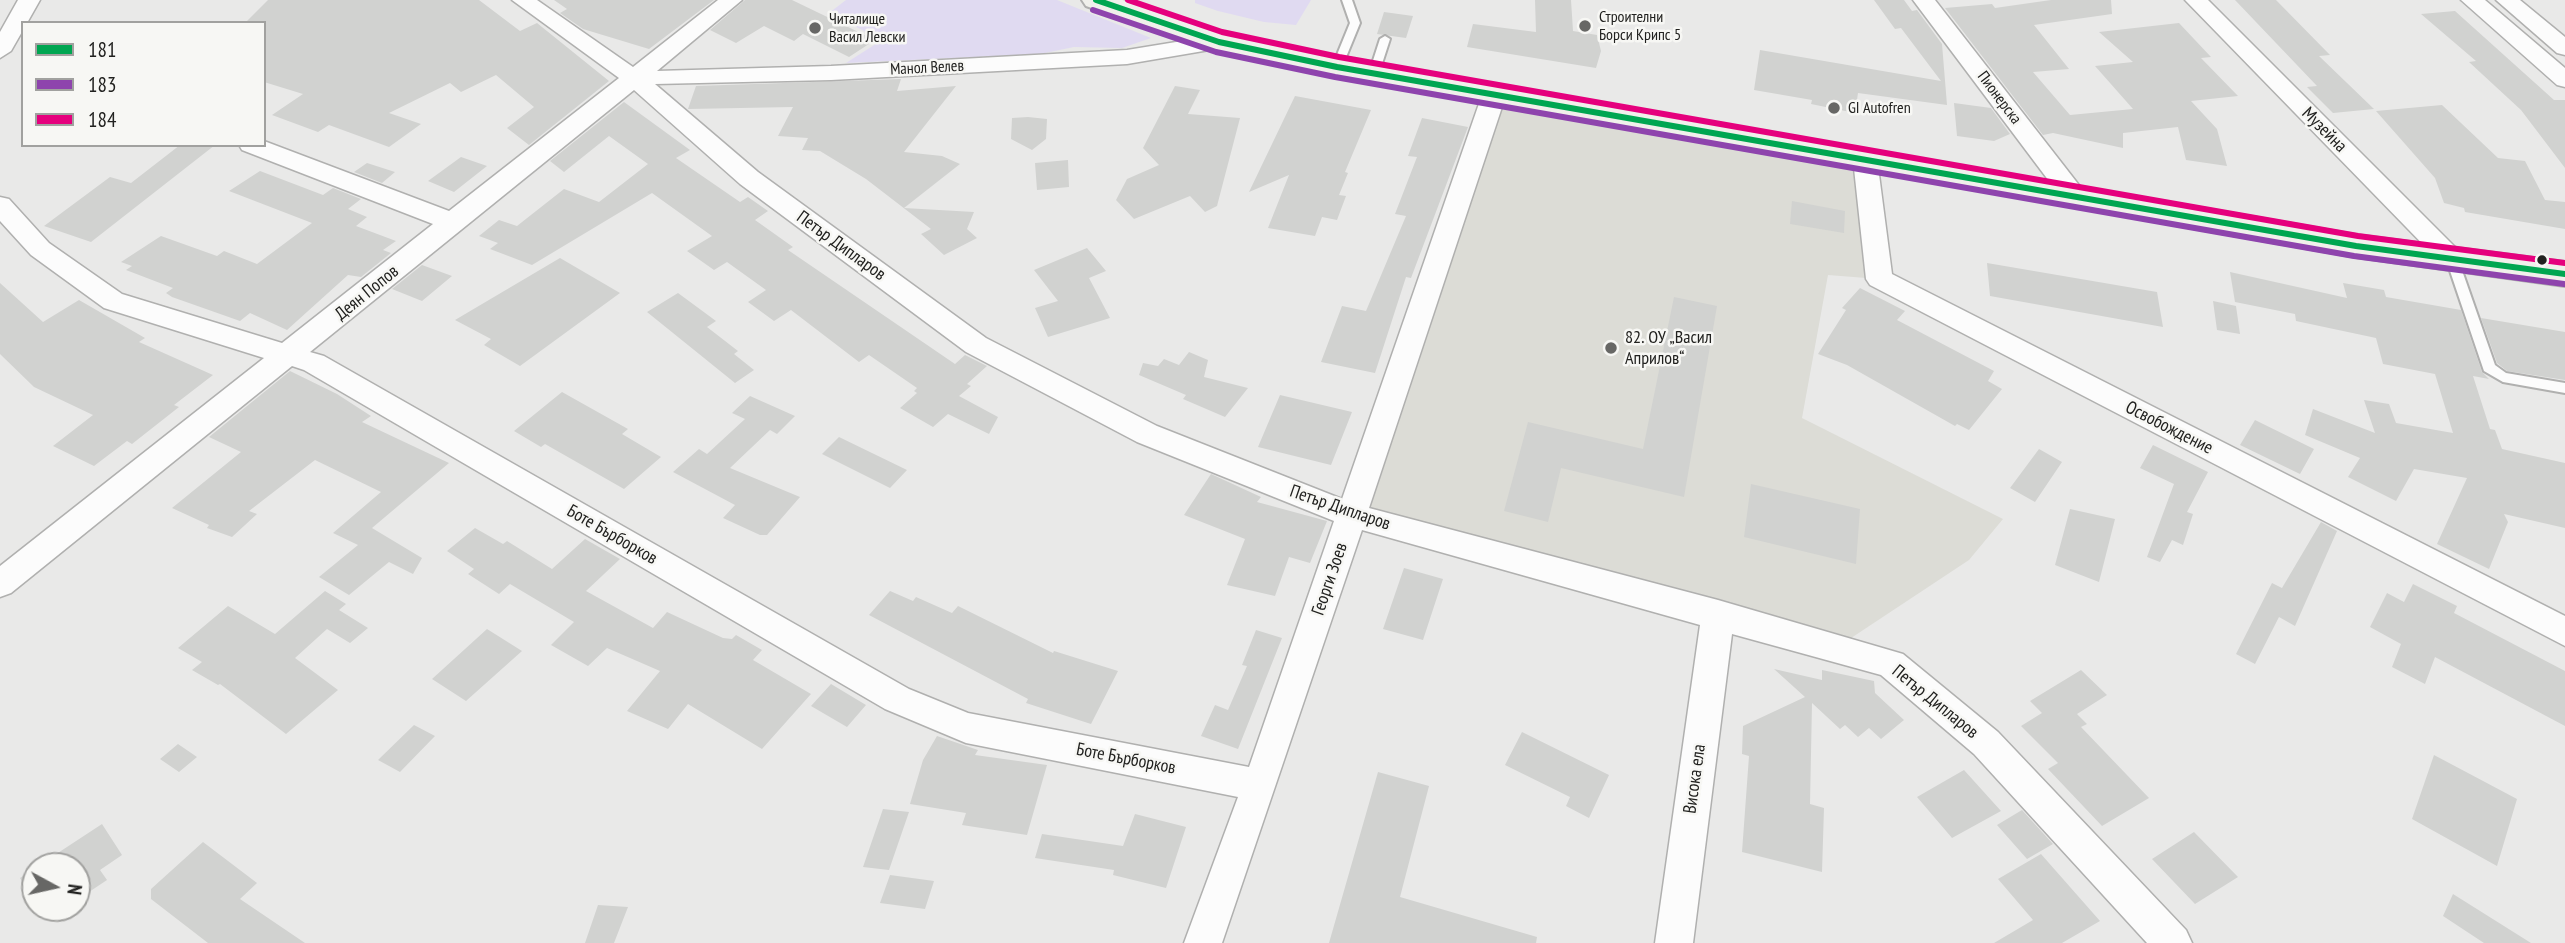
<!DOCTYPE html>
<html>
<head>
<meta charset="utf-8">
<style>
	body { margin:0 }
	#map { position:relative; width:2565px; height:943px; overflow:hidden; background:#e9e9e8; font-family:"PT Sans Narrow",sans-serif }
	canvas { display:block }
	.legend { position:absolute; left:21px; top:21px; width:245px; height:126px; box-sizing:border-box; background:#f7f7f4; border:2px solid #a1a19f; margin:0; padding:9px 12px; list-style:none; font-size:21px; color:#21211f }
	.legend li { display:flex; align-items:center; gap:14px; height:35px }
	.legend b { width:35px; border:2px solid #a1a19f }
	.north { position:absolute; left:21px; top:852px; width:70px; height:70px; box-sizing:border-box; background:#f7f7f4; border:2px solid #a1a19f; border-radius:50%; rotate:98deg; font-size:19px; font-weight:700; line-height:28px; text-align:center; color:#21211f }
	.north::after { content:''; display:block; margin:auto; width:24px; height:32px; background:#676765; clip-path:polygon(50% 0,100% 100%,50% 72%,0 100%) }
</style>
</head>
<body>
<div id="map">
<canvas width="2565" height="943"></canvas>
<ul class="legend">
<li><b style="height:9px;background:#00a651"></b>181</li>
<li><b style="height:9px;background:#8e44ad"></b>183</li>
<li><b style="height:9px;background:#e5007d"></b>184</li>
</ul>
<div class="north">N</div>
</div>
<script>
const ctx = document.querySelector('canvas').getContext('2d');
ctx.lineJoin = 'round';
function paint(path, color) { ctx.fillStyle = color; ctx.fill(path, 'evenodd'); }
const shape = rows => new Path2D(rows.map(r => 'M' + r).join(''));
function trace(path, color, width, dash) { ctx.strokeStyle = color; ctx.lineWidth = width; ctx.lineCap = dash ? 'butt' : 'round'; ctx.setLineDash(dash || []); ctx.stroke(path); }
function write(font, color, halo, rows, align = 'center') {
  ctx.font = font + ' "PT Sans Narrow",sans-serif'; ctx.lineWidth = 5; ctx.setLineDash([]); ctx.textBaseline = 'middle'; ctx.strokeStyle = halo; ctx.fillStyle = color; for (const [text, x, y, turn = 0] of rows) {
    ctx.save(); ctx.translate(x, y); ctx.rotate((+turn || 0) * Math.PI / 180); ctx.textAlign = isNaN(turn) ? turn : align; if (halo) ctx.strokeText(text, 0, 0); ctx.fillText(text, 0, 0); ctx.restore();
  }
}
const built = shape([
	[1494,95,1865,159,1879,279,1828,275,1802,418,2003,519,1969,560,1836,648,1351,515]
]);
const green = shape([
	[846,0,1057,0,1151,38,1122,48,1074,47,1040,54,846,63,882,40,829,13],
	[1195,0,1311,0,1296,25,1264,22,1218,11,1195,3]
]);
const building = shape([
	[268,0,479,0,520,31,537,23,609,81,529,145,507,128,534,107,496,75,461,92,450,83,389,113,421,124,389,147,329,125,318,132,272,115,303,94,264,82,264,23,245,23],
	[554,0,714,0,649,49,583,29,560,13,567,9],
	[745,0,792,0,875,40,849,57,803,34,794,41,764,26,736,43,710,30],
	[1535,0,1571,0,1573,31,1597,35,1601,51,1596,68,1467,47,1473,24,1536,32],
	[1874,0,1904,0,1912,11,1917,10,1942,44,1947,105,1858,93,1855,113,1811,104,1812,100,1754,90,1760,50,1941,81,1901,28,1895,29],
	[2051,0,2111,0,2112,14,2034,25,2069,69,2033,72,2070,115,2133,109,2095,66,2133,62,2099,32,2179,23,2211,57,2201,58,2238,96,2191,101,2217,129,2227,166,2186,160,2178,127,2123,133,2123,148,2053,133,2043,135,1945,8,1992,4,1995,8],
	[2235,0,2276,0,2330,55,2319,56,2374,109,2333,113,2307,87,2317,86],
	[2455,11,2554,100,2565,100,2565,168,2521,110,2469,62,2476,61,2421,14],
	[1384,12,1413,16,1406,38,1377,34],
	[901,79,897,91,956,86,904,152,942,156,960,164,904,208,974,212,967,229,977,238,944,255,921,234,931,229,866,179,820,151,802,150,808,138,778,136,793,107,688,109,696,86],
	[1175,86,1200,90,1188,114,1240,118,1217,206,1205,212,1190,196,1134,219,1116,200,1127,179,1159,165,1143,148],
	[1295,96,1371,110,1345,172,1348,173,1339,195,1346,196,1337,220,1322,217,1315,236,1268,228,1289,175,1249,192],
	[624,102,690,150,676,158,740,202,748,197,768,211,755,220,793,247,788,250,955,364,965,355,987,366,967,384,971,386,959,396,998,417,989,434,948,414,933,427,900,408,917,393,914,391,917,388,869,355,859,362,791,310,774,321,748,302,766,290,727,262,714,270,687,251,712,236,652,193,532,265,490,249,498,243,479,236,499,220,517,226,564,189,599,202,648,164,609,136,564,172,550,161],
	[1954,103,1991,108,2010,134,1994,141,1957,136],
	[2442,105,2498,158,2525,161,2545,200,2565,202,2565,229,2465,212,2464,208,2444,203,2435,178,2376,111],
	[1028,117,1047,119,1046,139,1032,150,1011,139,1012,118],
	[1422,118,1468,127,1411,278,1406,277,1375,373,1321,362,1342,306,1366,311,1406,216,1395,214,1417,157,1408,156],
	[180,145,215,145,91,242,44,226,110,177,131,183],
	[461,157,487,166,454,192,428,181],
	[1068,160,1069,187,1037,190,1035,163],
	[367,163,395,172,382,183,354,172],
	[260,171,323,195,333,188,361,199,348,209,367,217,356,226,396,241,383,250,391,253,361,277,348,275,287,330,250,313,240,321,172,297,166,293,173,288,126,270,132,266,121,262,161,236,217,256,224,251,257,264,312,223,229,191],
	[1792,201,1845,211,1844,233,1790,224],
	[1087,248,1106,271,1089,278,1110,318,1048,337,1035,308,1058,301,1034,270],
	[560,258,620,293,520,366,484,345,491,339,455,320],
	[1987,263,2157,292,2163,327,1990,296],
	[422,265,452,276,422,301,392,289],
	[2230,272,2347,298,2343,283,2384,290,2386,297,2461,310,2482,372,2489,379,2473,376,2490,429,2495,430,2502,449,2565,463,2565,528,2504,514,2508,522,2489,569,2437,544,2467,478,2414,469,2396,501,2348,477,2360,458,2305,435,2313,409,2375,433,2364,400,2389,404,2396,423,2453,433,2435,374,2383,364,2376,338,2296,321,2295,314,2235,302],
	[0,283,43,322,79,300,145,338,139,342,213,375,174,405,179,407,132,444,127,441,94,466,53,446,93,415,34,387,0,354],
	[1860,288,1905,311,1897,320,1994,371,1988,381,2002,389,1969,430,1957,424,1955,426,1847,365,1818,354,1846,310,1842,308],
	[678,293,716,321,707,327,738,351,734,354,754,370,735,383,647,312],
	[1674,297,1717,306,1684,497,1561,468,1548,522,1504,511,1528,422,1643,449],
	[2213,301,2236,306,2240,334,2217,330],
	[2481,318,2565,332,2565,380,2507,371,2497,363],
	[1189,352,1208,360,1204,377,1248,388,1225,417,1183,399,1186,395,1139,375,1143,363,1158,366,1164,359,1179,365],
	[290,371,337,394,371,416,362,422,449,463,372,528,422,558,413,574,389,562,349,595,319,577,358,545,333,533,381,492,315,460,249,511,257,514,232,537,207,528,209,525,172,508,241,452,209,437],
	[562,392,628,429,622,434,661,457,624,489,545,444,541,447,514,431],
	[1280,395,1352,412,1331,465,1258,447],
	[750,396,795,416,777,434,770,430,730,468,800,497,767,535,760,535,723,518,735,505,673,472,699,449,707,454,745,419,732,413],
	[2255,420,2314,449,2300,474,2240,445],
	[839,437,907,470,890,488,822,454],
	[2153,445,2208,472,2187,512,2193,514,2183,545,2172,540,2160,562,2147,557,2174,484,2140,468],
	[2039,449,2062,462,2035,502,2010,488],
	[1211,474,1261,497,1257,502,1327,521,1310,563,1289,557,1275,596,1227,585,1245,539,1184,515],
	[1751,484,1860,509,1856,564,1744,537],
	[2070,509,2115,519,2099,582,2055,565],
	[2321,522,2337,531,2295,626,2279,617,2255,664,2236,654,2272,583,2282,588],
	[475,528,503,544,507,541,552,569,585,539,620,559,586,591,653,628,667,612,723,638,732,639,736,635,762,650,753,660,811,694,762,749,688,704,668,729,627,711,660,671,607,648,588,666,551,645,574,622,510,584,499,594,468,574,474,569,447,551],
	[1404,568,1443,579,1423,640,1383,629],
	[2413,584,2457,606,2454,613,2565,671,2565,726,2435,657,2425,684,2392,667,2401,644,2370,627,2387,593,2404,602],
	[325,591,346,604,339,610,368,628,350,643,327,629,295,658,338,690,286,734,220,684,218,685,192,670,202,662,178,648,228,606,275,634],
	[890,591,913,601,916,597,952,613,958,606,1053,653,1054,651,1118,671,1091,724,1026,703,1028,699,869,615],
	[487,629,522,651,466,701,432,679],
	[1256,630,1282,638,1238,749,1201,736,1215,705,1228,710,1247,666,1242,665],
	[1774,669,1822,680,1822,670,1874,681,1875,693,1904,720,1881,739,1869,728,1858,737,1845,725,1840,729,1812,703,1810,804,1824,808,1822,872,1742,852,1749,756,1742,754,1743,726,1805,697],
	[2081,670,2107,695,2077,714,2087,724,2081,727,2149,798,2102,826,2048,769,2058,763,2021,726,2042,713,2030,701],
	[831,684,866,705,847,727,811,706],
	[414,725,435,736,400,772,378,760],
	[1522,732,1609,775,1589,818,1566,806,1570,797,1505,765],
	[937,736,978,750,975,755,1047,765,1027,835,962,825,966,813,910,804,923,760],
	[178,744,197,757,179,772,160,759],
	[2434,755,2517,799,2497,866,2412,819],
	[1964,770,2001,811,1952,838,1917,797],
	[1378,772,1429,786,1400,897,1537,937,1536,943,1329,943],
	[883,809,909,812,889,870,863,867],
	[2022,810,2053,844,2027,859,1997,825],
	[1135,814,1186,827,1166,888,1113,875,1114,870,1035,858,1042,834,1123,846],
	[102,824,122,855,100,870,107,880,77,900,77,866,38,866],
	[2194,832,2238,877,2195,904,2152,859],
	[203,842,257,883,240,899,305,943,208,943,151,899,151,889],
	[2041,854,2100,921,2062,943,1994,943,2033,920,1998,879],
	[35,868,35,903,20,878],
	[890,875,934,881,925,909,880,903],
	[2453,894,2531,943,2484,943,2443,916],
	[598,905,628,907,614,943,585,943]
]);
const lane = shape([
	[1342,0,1352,0,1360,23,1342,67,1337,70,1332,67,1350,23,1342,0],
	[1385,36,1390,39,1379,73,1378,75,1370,75,1369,73,1380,39,1385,36],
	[2452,255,2458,259,2495,365,2506,373,2565,383,2565,393,2503,382,2484,371,2446,259,2452,255]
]);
const street = shape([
	[18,0,40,0,27,23,23,23,23,30,11,51,0,58,0,32,18,0],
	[512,0,537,0,633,67,718,0,742,0,657,71,831,66,1127,50,1219,35,1227,37,1230,42,1227,47,1127,64,831,80,655,84,758,172,986,338,1157,426,1342,499,1482,95,1486,90,1494,88,1502,90,1506,95,1369,508,1718,600,1903,654,1998,732,2186,930,2192,943,2147,943,1974,754,1881,675,1732,634,1693,943,1655,943,1700,625,1362,530,1222,943,1184,943,1238,797,966,743,885,709,304,370,292,366,11,593,0,597,0,566,264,358,104,308,31,255,0,221,0,197,9,199,49,243,122,294,282,343,433,224,242,150,239,145,264,145,264,141,449,211,619,78,512,0],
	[634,90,740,184,966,352,1137,442,1334,521,1249,767,968,713,909,689,324,356,310,352,634,90],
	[1913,0,1935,0,2082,189,2085,195,2082,201,2064,201,1913,0],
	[2185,0,2208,0,2461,253,2465,259,2461,265,2452,268,2443,265,2185,0],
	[2461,0,2485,0,2565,68,2565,87,2557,85,2461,0],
	[2496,0,2520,0,2565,37,2565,55,2557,53,2496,0],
	[1865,151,1874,154,1877,159,1892,274,2565,616,2565,646,1870,285,1866,279,1853,159,1856,154,1865,151]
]);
const secondary = shape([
	[1082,0,1123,0,1226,35,1337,58,2356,235,2565,262,2565,286,2356,257,1337,76,1209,48,1086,6,1082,0]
]);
const bus1 = shape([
	[1096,0,1219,42,1337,67,2356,246,2565,274]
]);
const bus2 = shape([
	[1093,10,1216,52,1335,77,2354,256,2564,284]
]);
const bus3 = shape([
	[1128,0,1222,32,1339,57,2358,236,2565,263]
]);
const markers = [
	[1585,26,7,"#676765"],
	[815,28,7,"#676765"],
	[1834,108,7,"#676765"],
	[2542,260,6,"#21211f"],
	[1611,348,7,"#676765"]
];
const farPoinames = [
	["Строителни",1599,17],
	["Борси Крипс 5",1599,35],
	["Читалище",829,19],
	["Васил Левски",829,37],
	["GI Autofren",1848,108]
];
const farStreetnames = [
	["Манол Велев",927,68,-3],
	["Пионерска",1999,98,53]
];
const streetNames = [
	["Музейна",2324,130,45],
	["Петър Дипларов",841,246,36],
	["Деян Попов",367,293,-39],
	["Освобождение",2169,428,27],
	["Петър Дипларов",1340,508,19],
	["Боте Бърборков",612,535,30],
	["Георги Зоев",1330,579,-71],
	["Петър Дипларов",1935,702,39],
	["Боте Бърборков",1126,759,11],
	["Висока ела",1695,779,-82]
];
const poiNames = [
	["82. ОУ „Васил",1625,338],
	["Априлов“",1625,359]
];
paint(built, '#dcdcd6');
paint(green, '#e0daf1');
paint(building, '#d1d2d0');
trace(lane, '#b0b0af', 4);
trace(street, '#b0b0af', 3);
trace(secondary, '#b0b0af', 4);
paint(lane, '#fcfcfc');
paint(street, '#fcfcfc');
paint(secondary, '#f0f0eb');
trace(bus1, '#00a651', 6);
trace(bus2, '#8e44ad', 6);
trace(bus3, '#e5007d', 6);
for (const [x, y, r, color] of markers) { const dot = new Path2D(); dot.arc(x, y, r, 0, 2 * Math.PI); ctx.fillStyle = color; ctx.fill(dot); trace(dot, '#f7f7f4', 2.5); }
write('16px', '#21211f', '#f7f7f4', farPoinames, 'left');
write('16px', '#21211f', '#f7f7f4', farStreetnames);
write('18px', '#21211f', '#f7f7f4', streetNames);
write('18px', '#21211f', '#f7f7f4', poiNames, 'left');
</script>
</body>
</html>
